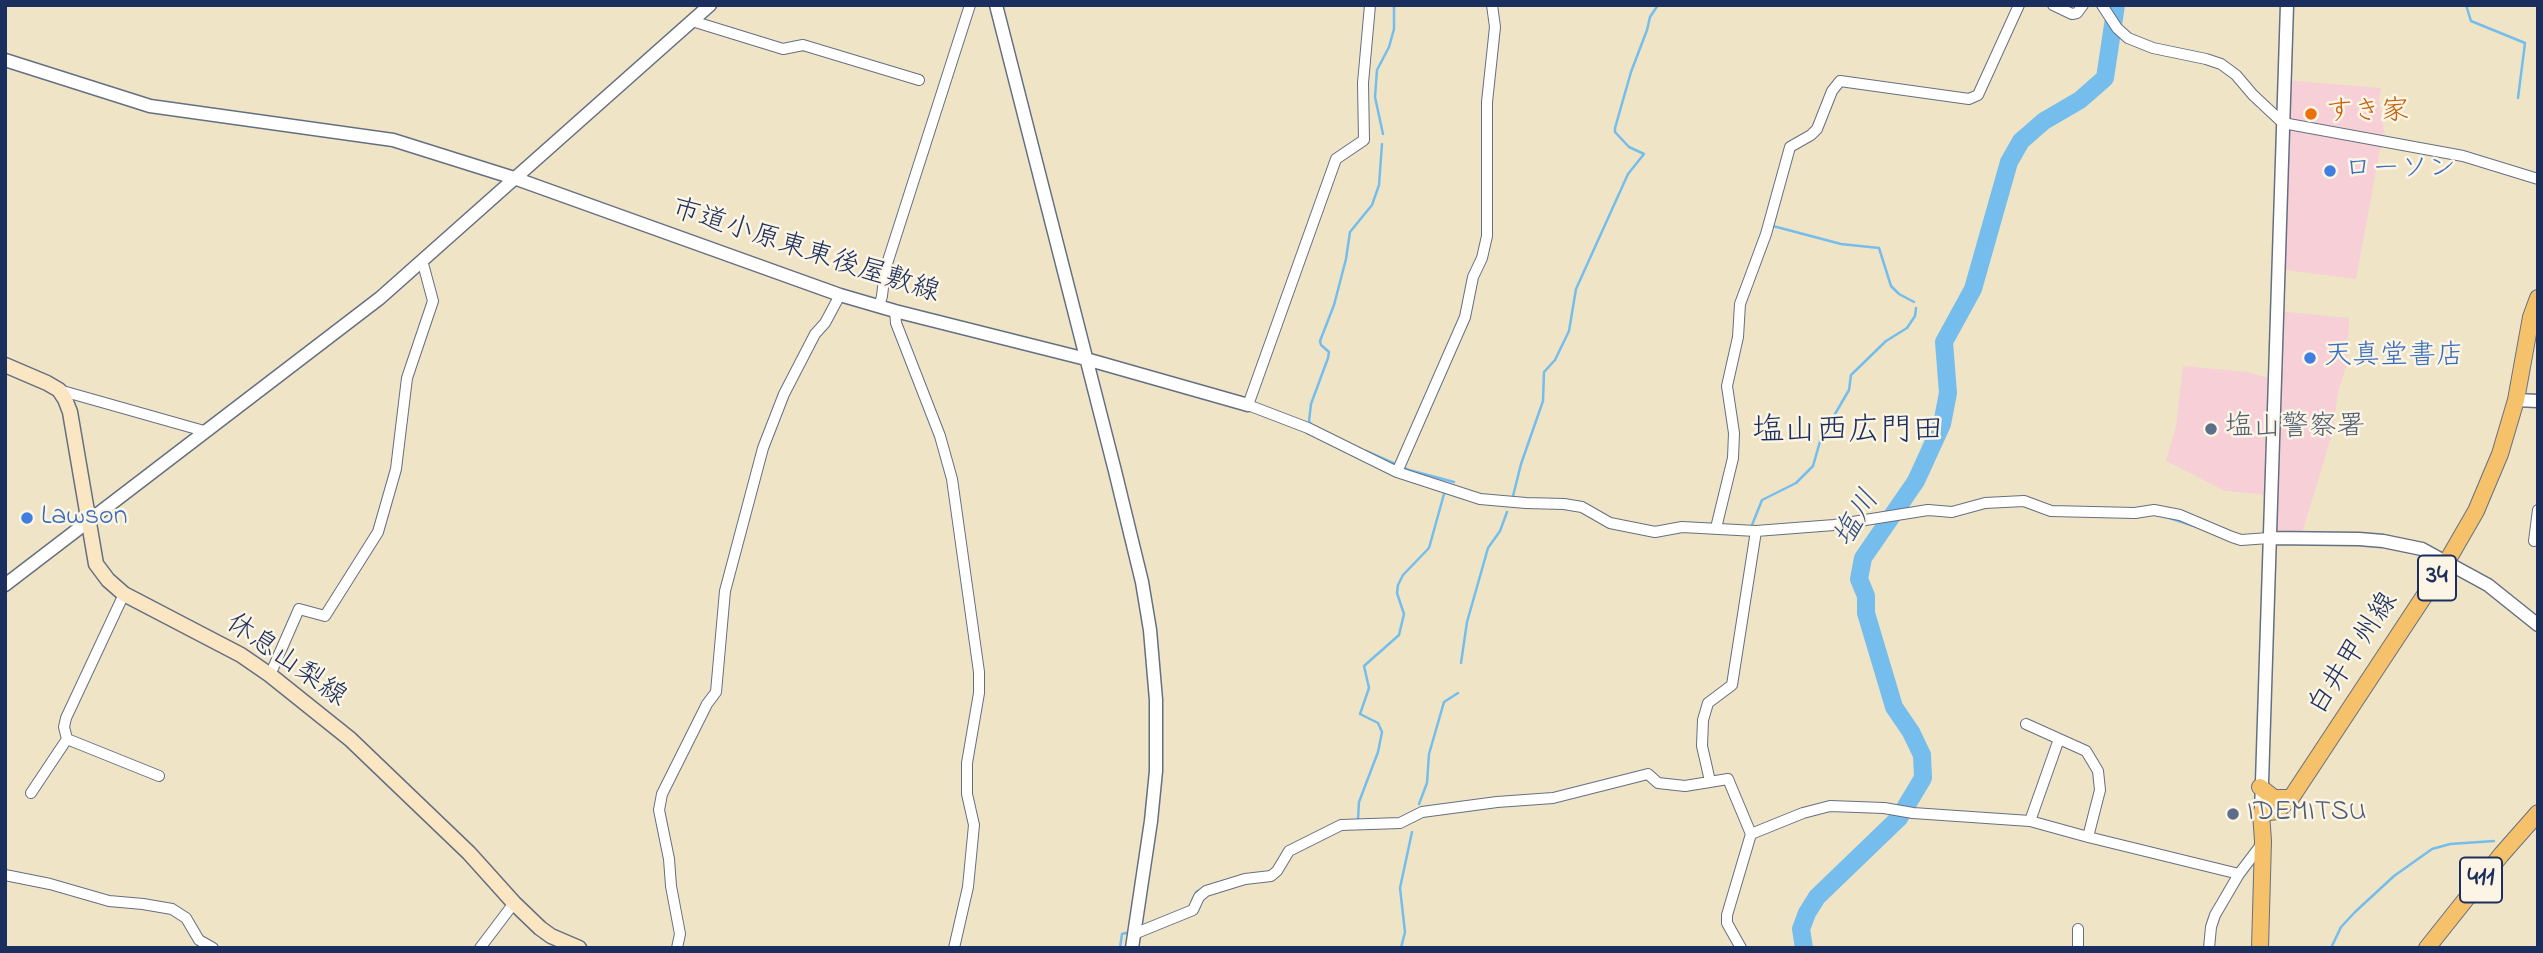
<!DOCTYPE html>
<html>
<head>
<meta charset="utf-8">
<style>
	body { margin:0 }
	#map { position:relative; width:2543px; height:953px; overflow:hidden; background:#efe5c6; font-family:"Indie Flower",sans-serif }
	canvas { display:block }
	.frame { position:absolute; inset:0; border:7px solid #1b2f5e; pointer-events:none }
</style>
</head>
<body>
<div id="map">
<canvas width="2543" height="953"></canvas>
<div class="frame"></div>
</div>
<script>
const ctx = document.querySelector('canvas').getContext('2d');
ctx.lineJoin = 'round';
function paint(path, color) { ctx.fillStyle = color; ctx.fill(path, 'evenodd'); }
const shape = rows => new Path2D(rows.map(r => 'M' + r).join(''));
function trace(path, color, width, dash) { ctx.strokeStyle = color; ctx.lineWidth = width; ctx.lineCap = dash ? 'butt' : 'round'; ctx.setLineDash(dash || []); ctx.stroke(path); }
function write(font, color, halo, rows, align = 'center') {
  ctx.font = font + ' "Indie Flower","Klee One",sans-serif'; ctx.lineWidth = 5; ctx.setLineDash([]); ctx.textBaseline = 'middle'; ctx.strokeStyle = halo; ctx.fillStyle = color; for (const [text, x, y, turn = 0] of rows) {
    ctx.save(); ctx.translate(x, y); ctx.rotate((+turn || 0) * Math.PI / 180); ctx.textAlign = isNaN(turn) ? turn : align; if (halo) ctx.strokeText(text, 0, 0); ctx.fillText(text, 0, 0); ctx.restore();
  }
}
const built = shape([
	[2285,80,2381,88,2379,101,2386,142,2380,150,2356,279,2278,269],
	[2277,311,2349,318,2347,364,2338,392,2333,431,2300,540,2269,538,2270,495,2225,491,2166,461,2176,426,2183,366,2247,372,2274,379]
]);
const stream = shape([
	[2466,5,2471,21,2525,43,2518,98],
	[1383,134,1375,97,1377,70,1389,47,1394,29,1394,5],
	[1773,226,1841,244,1879,248,1891,286,1899,294,1914,302],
	[1360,449,1311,425,1309,421,1311,404,1328,358,1329,352,1321,345,1320,341,1334,305,1346,259,1350,232,1372,205,1379,185,1382,144],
	[1366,451,1409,470,1454,482],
	[1513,496,1521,464,1543,401,1544,372,1555,360,1569,331,1576,289,1628,174,1644,154,1629,147,1615,132,1615,128,1631,72,1647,30,1650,17,1658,5],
	[2163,516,2194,526],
	[1752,525,1762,500,1796,483,1813,466,1821,438,1849,390,1851,375,1886,341,1907,328,1915,316,1916,308],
	[1461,663,1467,622,1488,548,1500,531,1507,512],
	[1419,804,1427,783,1429,754,1444,702,1458,693],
	[1356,820,1358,820,1359,802,1378,752,1382,732,1378,723,1360,714,1369,688,1364,666,1399,635,1404,614,1397,593,1398,585,1403,575,1429,548,1444,494],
	[2537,836,2538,836],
	[1192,901,1196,892,1203,888],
	[1120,948,1122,934,1126,933],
	[1401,948,1405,932,1400,888,1412,832],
	[2331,948,2341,927,2355,912,2394,876,2432,849,2450,844,2494,841]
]);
const river = shape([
	[1804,948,1801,929,1807,913,1817,897,1899,818,1923,778,1922,755,1911,732,1894,707,1866,613,1866,596,1859,579,1863,558,1916,481,1942,424,1948,393,1944,342,1973,289,2009,162,2021,141,2044,121,2080,100,2105,78,2116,5]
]);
const minor = shape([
	[1370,5,1363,83,1364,140,1336,159,1248,405,1308,428,1397,472,1480,499,1526,503,1564,504,1582,507,1610,523,1655,532,1682,527,1756,531,1834,525,1928,510,1952,512,1985,503,2024,501,2051,511,2135,513,2154,510,2180,515,2232,537,2241,540,2269,538],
	[2053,5,2072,14,2077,13,2083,5],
	[2102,5,2117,28,2128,38,2153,48,2206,59,2221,64,2236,75,2253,95,2283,123,2463,156,2538,179],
	[692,21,783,49,803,45,919,80],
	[879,307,882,296,885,270,970,5],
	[895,311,896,323,940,436,952,479,979,672,979,693,967,763,967,794,974,825,968,887,954,948],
	[59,390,204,431],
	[1397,472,1465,317,1473,277,1482,258,1487,236,1487,102,1495,27,1492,5],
	[1716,528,1733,458,1734,433,1727,386,1738,337,1740,304,1766,234,1790,147,1811,135,1817,129,1832,91,1840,81,1969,99,1978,95,2019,5],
	[2534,541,2538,510],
	[270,675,299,609,325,616,378,532,396,469,407,378,433,301,422,260],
	[2026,724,2086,751,2098,771,2100,790,2088,837],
	[67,739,159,776],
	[1710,781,1702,746,1703,720,1708,703,1732,685,1756,531],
	[31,793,67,739,64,727,66,718,124,594],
	[2030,821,2059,739],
	[1751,834,1803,813,1830,806,1884,808,1913,813,2030,821,2088,837,2239,874],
	[5,875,50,884,109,901,143,904,172,909,186,918,199,940,213,948],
	[2078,929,2078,948],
	[1134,934,1193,910,1199,897,1206,891,1245,879,1271,876,1277,871,1289,851,1341,825,1400,823,1422,812,1497,802,1553,798,1648,774,1658,783,1685,786,1728,779,1751,834,1727,915,1727,923,1741,948],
	[480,948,514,903],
	[677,948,680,934,671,886,669,859,659,810,662,794,707,704,716,692,725,591,763,448,784,394,815,334,825,323,840,295],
	[2209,948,2211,927,2215,915,2239,874,2261,845]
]);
const tertiary = shape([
	[996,5,1115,471,1142,582,1150,630,1156,700,1156,771,1151,821,1132,948],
	[5,60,150,106,393,140,514,178,840,295,895,311,1086,359,1248,405],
	[2516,400,2538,401],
	[2269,538,2359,539,2383,541,2422,549,2488,585,2538,625],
	[5,585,380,298,710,5],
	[2261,813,2287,5]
]);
const secondary = shape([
	[5,365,47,383,59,390,65,399,70,412,96,564,108,580,124,594,241,655,270,675,350,739,469,853,514,903,540,928,551,936,579,948]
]);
const primary = shape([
	[2260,787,2274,798,2291,798],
	[2260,948,2263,841,2261,813,2277,811,2291,798,2446,563,2476,511,2500,454,2516,400,2531,317,2538,298]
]);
const trunk = shape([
	[2427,948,2501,855,2538,813]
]);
const markers = [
	[2311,114,7,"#e8710a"],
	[2330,171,7,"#3f7fe0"],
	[2310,358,7,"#3f7fe0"],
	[2211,429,7,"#5c6f8a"],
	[27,518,7,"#3f7fe0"],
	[2233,814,7,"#5c6f8a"]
];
const shields = [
	[2437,578,38],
	[2481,880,42]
];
const shieldNames = [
	["34",2437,578],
	["411",2481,880]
];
const foodNames = [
	["すき家",2325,114]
];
const shopNames = [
	["ローソン",2344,171],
	["天真堂書店",2324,358],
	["Lawson",41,518]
];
const streetNames = [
	["市道小原東東後屋敷線",805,253,18],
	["白井甲州線",2355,655,-57],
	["休息山梨線",285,662,35]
];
const serviceNames = [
	["塩山警察署",2225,429],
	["IDEMITSU",2247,814]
];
const waterNames = [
	["塩川",1859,520,-59]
];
const quarterNames = [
	["塩山西広門田",1848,434]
];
paint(built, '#f6cfd7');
trace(stream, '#74bded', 2.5);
trace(river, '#74bded', 18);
trace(minor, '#656f82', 12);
trace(tertiary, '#656f82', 15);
trace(secondary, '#656f82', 17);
trace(primary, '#656f82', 18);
trace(trunk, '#656f82', 18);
trace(minor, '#fff', 10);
trace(tertiary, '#fff', 12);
trace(secondary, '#fbe6c4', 14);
trace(primary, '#f5c16b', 16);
trace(trunk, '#f5c16b', 16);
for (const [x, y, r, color] of markers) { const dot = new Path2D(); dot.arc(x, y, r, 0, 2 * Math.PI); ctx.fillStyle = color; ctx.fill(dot); trace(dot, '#fcf5e5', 2.5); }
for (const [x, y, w] of shields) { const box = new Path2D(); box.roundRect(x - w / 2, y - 22.5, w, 45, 5); ctx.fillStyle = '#fcf5e5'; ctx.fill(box); trace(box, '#1b2f5e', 2); }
write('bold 26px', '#1b2f5e', null, shieldNames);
write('28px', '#c56008', '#fcf5e5', foodNames, 'left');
write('28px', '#366cbe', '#fcf5e5', shopNames, 'left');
write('28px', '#1b2f5e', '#fcf5e5', streetNames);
write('28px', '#4e5e75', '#fcf5e5', serviceNames, 'left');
write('italic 30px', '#315282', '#fcf5e5', waterNames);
write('32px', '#1b2f5e', '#fcf5e5', quarterNames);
</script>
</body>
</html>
